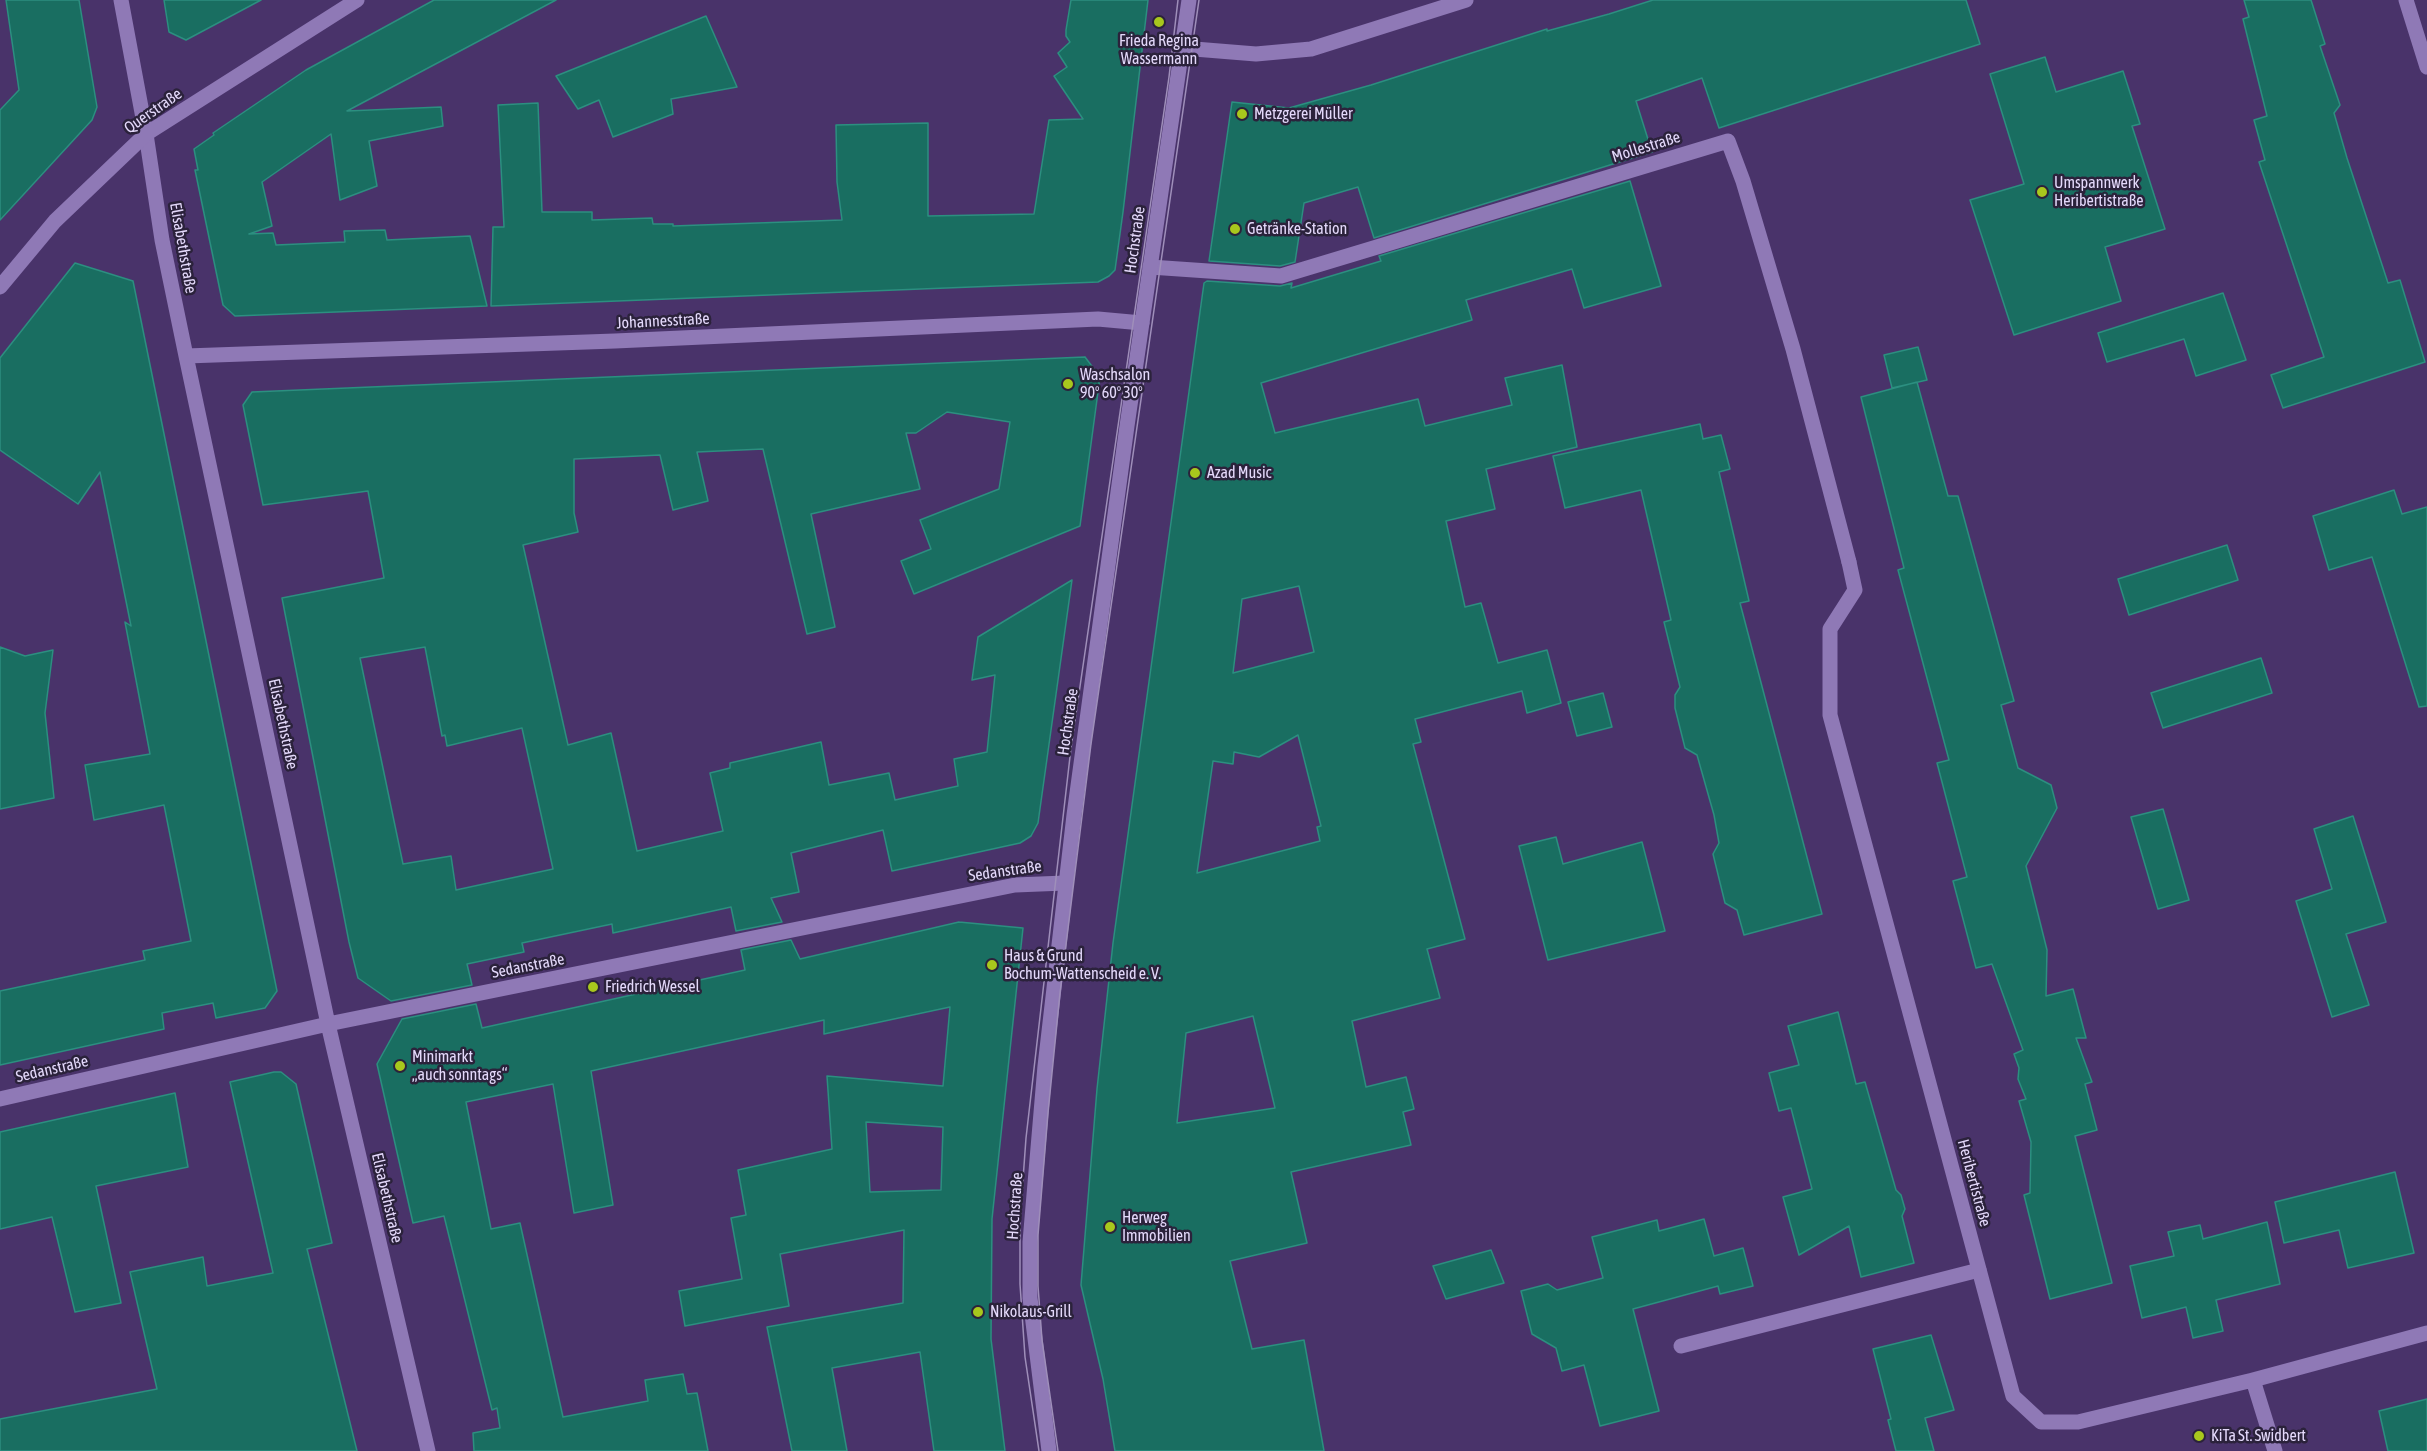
<!DOCTYPE html>
<html>
<head>
<meta charset="utf-8">
<style>
	body { margin:0 }
	canvas { display:block; background:#49336a }
</style>
</head>
<body>
<canvas width="2427" height="1451"></canvas>
<script>
const ctx = document.querySelector('canvas').getContext('2d');
ctx.lineJoin = 'round';
function paint(path, color) { ctx.fillStyle = color; ctx.fill(path, 'evenodd'); }
const shape = rows => new Path2D(rows.map(r => 'M' + r).join(''));
function trace(path, color, width, dash) { ctx.strokeStyle = color; ctx.lineWidth = width; ctx.lineCap = dash ? 'butt' : 'round'; ctx.setLineDash(dash || []); ctx.stroke(path); }
function write(font, color, halo, rows, align = 'center') {
  ctx.font = font + ' "Asap Condensed",sans-serif'; ctx.lineWidth = 5; ctx.setLineDash([]); ctx.textBaseline = 'middle'; ctx.strokeStyle = halo; ctx.fillStyle = color; for (const [text, x, y, turn = 0] of rows) {
    ctx.save(); ctx.translate(x, y); ctx.rotate((+turn || 0) * Math.PI / 180); ctx.textAlign = isNaN(turn) ? turn : align; if (halo) ctx.strokeText(text, 0, 0); ctx.fillText(text, 0, 0); ctx.restore();
  }
}
const building = shape([
	[6,0,79,0,97,107,92,120,0,220,0,110,19,90,6,0],
	[164,0,261,0,186,40,169,32,164,0],
	[434,0,556,0,347,111,441,107,443,126,369,141,377,186,340,200,331,134,262,182,272,226,249,234,273,233,276,245,345,242,344,231,385,230,387,240,470,236,487,306,235,316,223,305,195,170,198,170,194,149,214,135,213,133,306,70,434,0],
	[1071,0,1148,0,1123,212,1115,270,1109,276,1098,282,491,306,493,227,504,227,498,105,538,103,542,212,592,212,592,220,652,218,653,224,673,224,673,226,842,220,837,182,836,125,928,123,928,216,1034,214,1049,120,1083,119,1054,76,1067,67,1058,53,1070,42,1066,36,1066,30,1071,0],
	[1653,0,1966,0,1980,44,1719,128,1702,78,1636,101,1652,152,1374,238,1358,187,1304,203,1295,262,1280,266,1209,261,1232,102,1289,108,1371,85,1547,29,1547,31,1609,14,1653,0],
	[2244,0,2311,0,2325,44,2320,46,2340,105,2334,113,2347,158,2388,283,2400,280,2425,362,2283,408,2271,375,2324,357,2259,162,2265,160,2254,120,2267,116,2243,19,2249,17,2244,0],
	[706,16,737,87,671,99,673,114,613,137,599,100,578,109,556,76,706,16],
	[2045,57,2056,92,2123,71,2140,124,2132,126,2165,229,2105,247,2121,301,2014,335,1970,200,2024,184,1990,74,2045,57],
	[1630,181,1661,286,1584,308,1572,269,1466,300,1472,320,1261,383,1275,433,1418,399,1425,426,1512,405,1505,378,1562,365,1577,447,1486,469,1495,509,1446,521,1465,607,1481,603,1498,663,1547,650,1561,703,1527,713,1522,691,1415,719,1421,742,1413,744,1465,939,1427,949,1440,998,1352,1021,1366,1087,1406,1077,1414,1109,1403,1112,1411,1145,1291,1172,1307,1243,1230,1261,1252,1349,1304,1340,1324,1451,1115,1451,1103,1379,1081,1285,1097,1089,1113,943,1204,283,1207,281,1280,286,1292,283,1291,288,1381,261,1379,256,1630,181],
	[1299,586,1314,652,1233,673,1242,599,1299,586],
	[1298,735,1321,826,1317,827,1320,841,1197,873,1213,761,1233,764,1234,752,1259,757,1298,735],
	[1253,1016,1275,1108,1177,1123,1186,1033,1253,1016],
	[75,263,133,281,277,991,265,1008,216,1018,213,1003,162,1013,164,1029,0,1065,0,991,145,960,143,951,191,941,164,805,94,820,85,765,150,754,125,622,131,626,100,472,78,504,0,450,0,358,75,263],
	[2223,293,2246,360,2196,376,2184,339,2107,362,2098,333,2223,293],
	[1918,347,1927,380,1892,388,1884,355,1918,347],
	[1085,357,1100,377,1080,526,914,594,901,561,931,549,920,520,999,489,1010,422,947,412,916,433,906,433,920,489,811,514,835,627,807,634,763,449,697,452,708,501,673,510,660,455,574,459,574,513,578,532,523,545,568,745,611,733,637,851,723,831,710,773,730,768,730,763,821,742,829,785,889,773,895,800,958,786,954,759,987,752,995,675,972,680,978,637,1072,580,1038,823,1031,836,1020,843,892,871,883,830,791,853,799,892,771,898,782,922,736,931,731,907,613,933,612,924,522,943,524,952,467,964,472,985,391,1001,358,978,349,942,282,598,384,578,368,491,263,505,243,405,252,392,1085,357],
	[425,647,442,736,445,735,447,746,522,728,553,869,456,890,451,856,403,864,360,658,425,647],
	[1917,382,1948,496,1958,496,2014,701,2001,705,2018,768,2051,785,2057,808,2026,866,2047,950,2046,996,2073,989,2086,1038,2076,1038,2092,1082,2085,1084,2097,1130,2075,1136,2112,1283,2050,1299,2024,1195,2030,1193,2031,1142,2019,1101,2026,1099,2018,1079,2019,1068,2014,1054,2023,1050,1992,964,1976,968,1953,881,1967,877,1937,763,1949,760,1898,570,1904,568,1861,397,1917,382],
	[1700,424,1703,439,1721,435,1730,469,1719,472,1749,601,1740,603,1822,914,1744,935,1737,910,1725,903,1713,854,1719,843,1714,815,1697,755,1685,748,1675,708,1675,695,1680,687,1664,622,1671,620,1641,490,1565,508,1553,456,1700,424],
	[2394,490,2402,514,2427,507,2427,706,2419,707,2372,557,2329,570,2313,516,2394,490],
	[2227,545,2238,580,2129,615,2118,579,2227,545],
	[0,647,25,656,53,650,45,713,54,798,0,809,0,647],
	[2261,658,2272,693,2163,728,2151,693,2261,658],
	[1603,693,1612,727,1577,736,1568,702,1603,693],
	[2163,809,2189,900,2158,909,2131,817,2163,809],
	[2353,816,2386,922,2346,934,2369,1005,2332,1017,2296,901,2332,889,2314,829,2353,816],
	[1556,837,1563,864,1642,842,1665,931,1548,960,1519,846,1556,837],
	[959,922,1023,928,992,1219,991,1339,1005,1451,934,1451,920,1352,832,1368,847,1451,792,1451,767,1327,903,1303,904,1230,780,1254,789,1306,685,1326,679,1291,742,1279,731,1218,746,1215,738,1170,832,1149,827,1076,943,1086,950,1007,824,1034,824,1020,591,1071,613,1205,574,1213,553,1084,466,1102,491,1229,520,1223,563,1417,648,1401,645,1380,683,1374,687,1394,697,1393,708,1451,474,1451,473,1433,500,1428,497,1408,492,1410,444,1216,413,1223,377,1064,402,1019,476,1004,482,1028,745,970,741,950,791,940,800,959,959,922],
	[866,1122,943,1127,941,1190,870,1192,866,1122],
	[1838,1012,1856,1084,1865,1082,1896,1190,1901,1195,1905,1209,1902,1216,1914,1263,1861,1277,1849,1226,1799,1255,1783,1197,1812,1189,1791,1108,1779,1111,1769,1073,1799,1065,1788,1026,1838,1012],
	[274,1072,281,1072,296,1084,332,1243,307,1249,357,1451,0,1451,0,1419,157,1389,130,1272,203,1257,207,1286,273,1273,230,1082,274,1072],
	[175,1093,188,1167,96,1186,121,1303,75,1312,52,1217,0,1229,0,1132,175,1093],
	[2395,1172,2414,1253,2348,1268,2339,1230,2284,1243,2275,1202,2395,1172],
	[1704,1219,1714,1256,1743,1248,1753,1286,1720,1294,1718,1286,1633,1309,1659,1411,1600,1426,1584,1365,1562,1371,1556,1348,1532,1334,1521,1291,1548,1284,1557,1290,1603,1278,1592,1237,1657,1220,1659,1231,1704,1219],
	[2267,1222,2280,1284,2216,1300,2223,1331,2193,1338,2186,1307,2142,1318,2130,1266,2174,1256,2168,1232,2200,1225,2203,1239,2267,1222],
	[1491,1250,1504,1283,1446,1299,1433,1266,1491,1250],
	[1931,1335,1954,1410,1925,1418,1934,1451,1896,1451,1888,1420,1891,1419,1873,1349,1931,1335],
	[2427,1399,2427,1451,2388,1451,2379,1411,2427,1399]
]);
const lane = shape([
	[1150,267,1281,276,1728,141,1743,181,1793,349,1849,562],
	[1681,1346,1979,1270]
]);
const street = shape([
	[121,0,146,134,162,240,186,356,328,1024,428,1451],
	[2406,0,2427,67],
	[1182,48,1256,54,1311,49,1466,0],
	[186,356,615,341,1098,319,1142,323],
	[1849,562,1855,590,1830,629,1830,715,2013,1396,2041,1422,2078,1422,2253,1380,2427,1333],
	[0,1099,328,1024,1015,885,1065,883],
	[2253,1380,2275,1451]
]);
const secondary = shape([
	[0,287,55,221,146,134,357,0],
	[1049,1451,1030,1298,1030,1242,1045,1066,1074,815,1127,426,1189,0]
]);
const tram = shape([
	[1039,1451,1025,1357,1020,1284,1020,1221,1026,1138,1071,748,1169,77,1178,0],
	[1058,1451,1042,1340,1038,1286,1038,1235,1048,1113,1060,993,1091,744,1199,0]
]);
const markers = [
	[1159,22,6,"#a8c71d"],
	[1242,114,6,"#a8c71d"],
	[2042,192,6,"#a8c71d"],
	[1235,229,6,"#a8c71d"],
	[1068,384,6,"#a8c71d"],
	[1195,473,6,"#a8c71d"],
	[992,965,6,"#a8c71d"],
	[593,987,6,"#a8c71d"],
	[400,1066,6,"#a8c71d"],
	[1110,1227,6,"#a8c71d"],
	[978,1312,6,"#a8c71d"],
	[2199,1436,6,"#a8c71d"]
];
const poiNames = [
	["Frieda Regina",1159,41,"center"],
	["Wassermann",1159,59,"center"],
	["Metzgerei Müller",1254,114],
	["Umspannwerk",2054,183],
	["Heribertistraße",2054,201],
	["Getränke-Station",1247,229],
	["Waschsalon",1080,375],
	["90° 60° 30°",1080,393],
	["Azad Music",1207,473],
	["Haus & Grund",1004,956],
	["Bochum-Wattenscheid e. V.",1004,974],
	["Friedrich Wessel",605,987],
	["Minimarkt",412,1057],
	["„auch sonntags“",412,1075],
	["Herweg",1122,1218],
	["Immobilien",1122,1236],
	["Nikolaus-Grill",990,1312],
	["KiTa St. Swidbert",2211,1436]
];
const streetNames = [
	["Querstraße",153,111,-35],
	["Mollestraße",1646,147,-17],
	["Hochstraße",1135,240,-82],
	["Elisabethstraße",183,248,80],
	["Johannesstraße",663,321,-3],
	["Hochstraße",1068,722,-82],
	["Elisabethstraße",283,724,78],
	["Sedanstraße",1005,871,-8],
	["Sedanstraße",528,966,-11],
	["Sedanstraße",52,1069,-13],
	["Heribertistraße",1974,1183,75],
	["Elisabethstraße",387,1198,77],
	["Hochstraße",1015,1206,-86]
];
paint(building, '#196e61');
trace(building, '#2c8f80', 1.5);
trace(lane, '#8f79b6', 15);
trace(street, '#8f79b6', 15);
trace(secondary, '#8f79b6', 15);
trace(tram, '#9f8fba', 1.5);
for (const [x, y, r, color] of markers) { const dot = new Path2D(); dot.arc(x, y, r, 0, 2 * Math.PI); ctx.fillStyle = color; ctx.fill(dot); trace(dot, '#2b223b', 2); }
write('16px', '#e4d9fb', '#2b223b', poiNames, 'left');
write('16px', '#e4d9fb', '#2b223b', streetNames);
</script>
</body>
</html>
